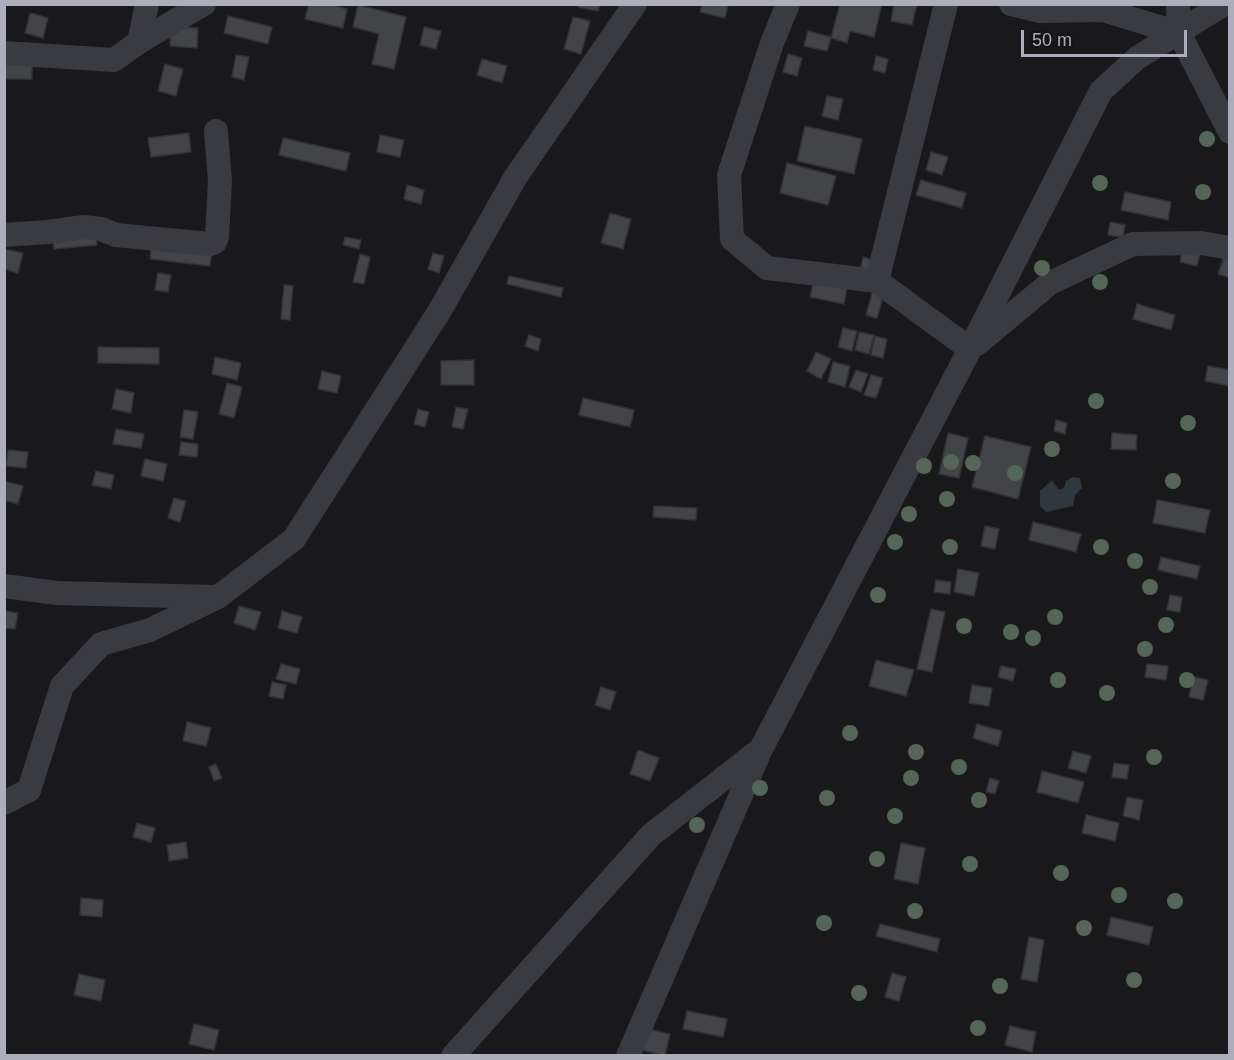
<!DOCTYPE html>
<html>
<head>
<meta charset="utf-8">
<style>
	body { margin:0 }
	#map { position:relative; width:1234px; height:1060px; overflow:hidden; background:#19191b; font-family:Helvetica,sans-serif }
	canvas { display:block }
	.frame { position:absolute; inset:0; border:6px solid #acafbb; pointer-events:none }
	.scale { position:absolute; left:1021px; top:30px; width:166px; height:27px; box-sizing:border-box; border:3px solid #acafbb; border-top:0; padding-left:8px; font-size:18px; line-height:21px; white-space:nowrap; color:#acafbb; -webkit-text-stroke:4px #141416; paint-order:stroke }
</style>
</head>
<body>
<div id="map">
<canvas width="1234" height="1060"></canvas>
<div class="frame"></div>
<div class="scale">50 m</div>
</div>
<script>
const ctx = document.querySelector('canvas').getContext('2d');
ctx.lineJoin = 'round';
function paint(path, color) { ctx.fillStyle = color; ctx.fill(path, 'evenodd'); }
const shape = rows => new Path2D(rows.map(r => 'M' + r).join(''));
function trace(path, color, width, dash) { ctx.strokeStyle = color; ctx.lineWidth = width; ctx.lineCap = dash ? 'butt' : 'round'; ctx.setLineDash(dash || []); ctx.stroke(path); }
const water = shape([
	[1073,477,1080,478,1082,488,1075,495,1073,506,1046,512,1040,506,1040,491,1052,480,1059,490,1064,488,1066,481]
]);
const building = shape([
	[309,4,329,4,347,9,343,28,305,19,309,4],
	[579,4,600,4,598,11,578,7,579,4],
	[702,4,728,4,725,18,700,12,702,4],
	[840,4,882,4,874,37,850,31,847,43,831,38,840,4],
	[894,4,917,4,912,25,891,21,894,4],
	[358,5,406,17,394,69,372,64,379,34,353,27,358,5],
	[30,13,48,18,43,38,25,33,30,13],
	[228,16,272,27,268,44,224,33,228,16],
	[573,17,590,21,581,54,564,49,573,17],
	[171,27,198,28,197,48,170,46,171,27],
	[424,27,441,31,436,49,420,45,424,27],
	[808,31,831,37,827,51,804,46,808,31],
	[788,54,802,58,797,76,783,72,788,54],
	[236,55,249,57,244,80,232,77,236,55],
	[876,56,888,59,885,73,873,70,876,56],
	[482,59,507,66,502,83,477,75,482,59],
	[4,60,32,60,32,79,4,79,4,60],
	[165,64,183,69,176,96,158,91,165,64],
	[827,96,843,99,838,120,822,116,827,96],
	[805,126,862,139,854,174,797,161,805,126],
	[189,133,191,152,151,157,148,138,189,133],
	[380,135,404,140,400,157,377,152,380,135],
	[283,138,350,153,346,171,279,155,283,138],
	[931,152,948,157,942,175,926,170,931,152],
	[787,163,836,176,828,205,780,193,787,163],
	[921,180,966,193,962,208,916,195,921,180],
	[407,185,424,190,421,204,404,199,407,185],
	[1125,192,1171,202,1168,220,1121,210,1125,192],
	[610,213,631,219,623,249,601,243,610,213],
	[1110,222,1125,225,1123,237,1108,235,1110,222],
	[95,229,97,245,54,249,53,234,95,229],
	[345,237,361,240,359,249,343,245,345,237],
	[152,241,212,248,210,266,150,259,152,241],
	[4,249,23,253,18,273,4,269,4,249],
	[1182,250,1200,253,1197,266,1180,262,1182,250],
	[433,253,444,256,439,273,428,269,433,253],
	[360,254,370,257,364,284,353,282,360,254],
	[863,257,878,261,859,277,863,257],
	[1224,257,1230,259,1230,278,1218,274,1224,257],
	[158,273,171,275,168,292,155,290,158,273],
	[509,276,563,288,561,297,507,284,509,276],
	[814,280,847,288,844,304,810,297,814,280],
	[284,285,293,286,290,320,281,319,284,285],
	[874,286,885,290,877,318,866,315,874,286],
	[1137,304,1175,315,1171,330,1133,319,1137,304],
	[843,328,857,331,852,351,838,347,843,328],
	[859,332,874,335,869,354,855,350,859,332],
	[529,335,541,339,538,351,525,346,529,335],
	[875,336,887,339,883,358,871,355,875,336],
	[98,347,159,348,159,364,98,363,98,347],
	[816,352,831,359,821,379,807,371,816,352],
	[215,357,241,363,237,380,212,374,215,357],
	[474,360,474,385,441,385,441,361,474,360],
	[833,362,850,366,845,387,828,382,833,362],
	[1208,366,1230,370,1230,386,1205,381,1208,366],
	[856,370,868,374,861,392,849,387,856,370],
	[322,371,341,376,337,393,318,389,322,371],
	[871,375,883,378,876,398,864,395,871,375],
	[227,383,242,387,234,418,219,414,227,383],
	[116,389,134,393,131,413,112,409,116,389],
	[583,398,634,410,630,427,579,415,583,398],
	[456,407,468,409,463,429,452,427,456,407],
	[418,409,429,412,425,427,414,424,418,409],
	[184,410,198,412,193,439,180,437,184,410],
	[1056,420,1067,423,1065,434,1054,431,1056,420],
	[116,429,144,434,141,448,113,444,116,429],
	[948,433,968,438,959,478,939,474,948,433],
	[1112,433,1137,435,1136,450,1111,449,1112,433],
	[985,436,1031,447,1018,499,972,487,985,436],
	[181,442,198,444,197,457,179,455,181,442],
	[8,450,28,452,26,468,6,466,8,450],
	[145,459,167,464,163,481,141,476,145,459],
	[96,471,114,475,111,489,92,485,96,471],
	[4,481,23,486,18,504,4,500,4,481],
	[174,498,186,501,180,522,168,518,174,498],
	[1157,500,1210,510,1205,533,1153,523,1157,500],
	[654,506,697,508,696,520,653,517,654,506],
	[1033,522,1081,534,1076,552,1029,540,1033,522],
	[985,526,999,529,995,549,981,546,985,526],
	[1161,557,1200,566,1197,579,1158,570,1161,557],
	[958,569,979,573,974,596,954,592,958,569],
	[936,580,951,582,950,594,934,592,936,580],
	[1170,595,1182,597,1180,612,1167,610,1170,595],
	[239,606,261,612,255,630,234,623,239,606],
	[931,609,945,612,932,672,917,669,931,609],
	[4,611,18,613,15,629,4,628,4,611],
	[282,611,302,617,297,633,278,628,282,611],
	[876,660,914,670,906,696,869,686,876,660],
	[281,664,300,669,296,684,276,679,281,664],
	[1147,664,1168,666,1166,680,1145,677,1147,664],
	[1001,666,1016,669,1013,681,998,677,1001,666],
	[1193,677,1208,680,1203,700,1189,697,1193,677],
	[272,682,286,685,283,699,269,696,272,682],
	[972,685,992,688,989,706,969,703,972,685],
	[601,687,616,692,610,710,595,705,601,687],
	[187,722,211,728,206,746,183,741,187,722],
	[977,724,1002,731,998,746,973,738,977,724],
	[638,750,659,758,650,781,630,774,638,750],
	[1073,751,1091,756,1086,773,1068,768,1073,751],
	[1114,763,1129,765,1127,779,1112,777,1114,763],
	[216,764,222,778,214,781,209,767,216,764],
	[1042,771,1084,782,1078,803,1037,792,1042,771],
	[990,778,999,781,995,794,986,792,990,778],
	[1127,797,1143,800,1139,820,1123,816,1127,797],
	[1086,815,1119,823,1115,841,1082,833,1086,815],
	[137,823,155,828,151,842,133,837,137,823],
	[186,842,188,858,169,861,167,845,186,842],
	[901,843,925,848,918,884,894,879,901,843],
	[81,898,103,900,102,917,80,915,81,898],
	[1111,917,1153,927,1149,945,1107,935,1111,917],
	[880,924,940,939,937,952,876,936,880,924],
	[1029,937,1044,940,1037,982,1021,979,1029,937],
	[892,973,906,977,899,1001,885,997,892,973],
	[79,974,105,980,101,1001,74,995,79,974],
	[687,1011,727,1019,723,1037,683,1029,687,1011],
	[194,1024,219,1030,214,1050,189,1044,194,1024],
	[1010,1026,1036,1032,1032,1052,1005,1045,1010,1026],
	[648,1029,670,1034,665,1056,643,1050,648,1029]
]);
const minor = shape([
	[788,4,772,43,729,175,732,239,767,268,877,281,970,349],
	[1011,4,1040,11,1103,10,1179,33],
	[1178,4,1179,33,1230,132],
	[139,42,147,4],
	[4,53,114,60,139,42,204,4],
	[4,235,47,232,84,227,101,229,116,235,210,244,215,242,217,237,220,181,216,131],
	[877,281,946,4],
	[977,344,1050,283,1133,244,1201,243,1230,248],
	[4,586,57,593,215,597],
	[4,803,29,790,62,686,101,644,150,630,218,597,294,539,439,312,515,178,635,4],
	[453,1056,651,835,761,749,970,349,1101,91,1137,58,1224,4],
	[628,1056,760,751]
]);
const trees = [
	[1207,139],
	[1100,183],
	[1203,192],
	[1042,268],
	[1100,282],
	[1096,401],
	[1188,423],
	[1052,449],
	[951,462],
	[973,463],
	[924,466],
	[1015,473],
	[1173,481],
	[947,499],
	[909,514],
	[895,542],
	[950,547],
	[1101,547],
	[1135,561],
	[1150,587],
	[878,595],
	[1055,617],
	[1166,625],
	[964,626],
	[1011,632],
	[1033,638],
	[1145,649],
	[1058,680],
	[1187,680],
	[1107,693],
	[850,733],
	[916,752],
	[1154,757],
	[959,767],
	[911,778],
	[760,788],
	[827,798],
	[979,800],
	[895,816],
	[697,825],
	[877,859],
	[970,864],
	[1061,873],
	[1119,895],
	[1175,901],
	[915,911],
	[824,923],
	[1084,928],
	[1134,980],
	[1000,986],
	[859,993],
	[978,1028]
];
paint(water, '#2f373f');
paint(building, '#434448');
trace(building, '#333337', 1.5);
trace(minor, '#3a3b40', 24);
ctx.fillStyle = '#536657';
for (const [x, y] of trees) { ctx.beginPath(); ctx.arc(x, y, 8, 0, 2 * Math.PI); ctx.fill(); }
</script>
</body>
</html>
